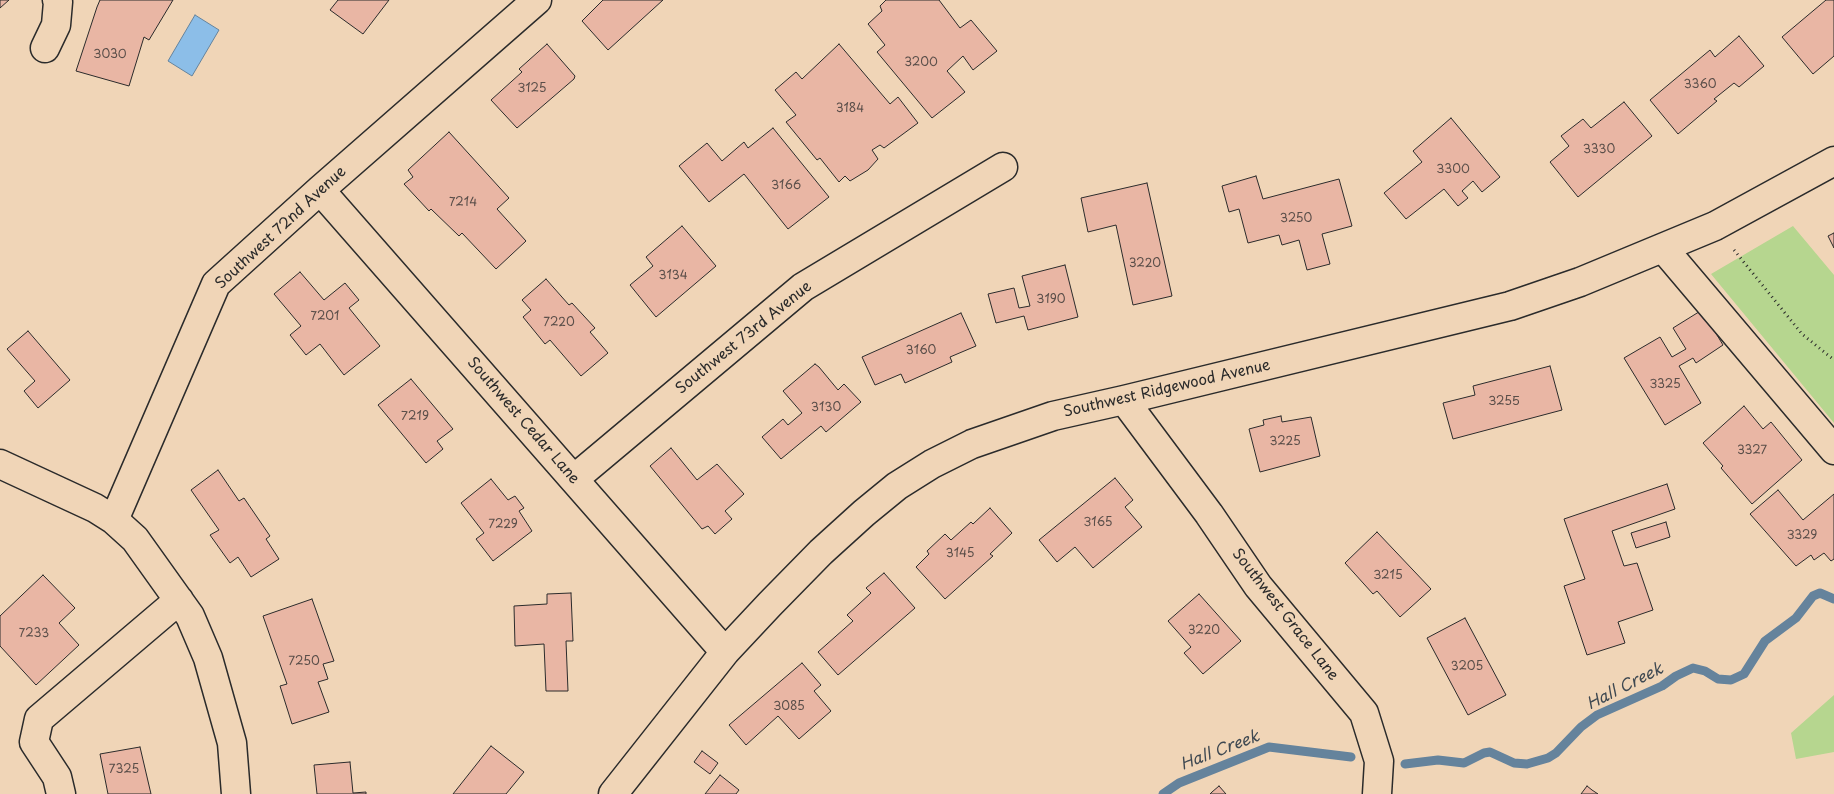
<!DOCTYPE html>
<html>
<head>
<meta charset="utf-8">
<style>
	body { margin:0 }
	canvas { display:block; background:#f0d5b7 }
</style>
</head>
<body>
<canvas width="1834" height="794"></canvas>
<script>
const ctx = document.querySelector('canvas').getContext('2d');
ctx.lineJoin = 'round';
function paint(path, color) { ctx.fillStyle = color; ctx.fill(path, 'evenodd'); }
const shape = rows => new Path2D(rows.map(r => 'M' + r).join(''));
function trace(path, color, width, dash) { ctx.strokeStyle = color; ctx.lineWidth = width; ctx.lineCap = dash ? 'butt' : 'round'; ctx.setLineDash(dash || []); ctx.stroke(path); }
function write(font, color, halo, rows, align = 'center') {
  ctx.font = font + ' "Playpen Sans",sans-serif'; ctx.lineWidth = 5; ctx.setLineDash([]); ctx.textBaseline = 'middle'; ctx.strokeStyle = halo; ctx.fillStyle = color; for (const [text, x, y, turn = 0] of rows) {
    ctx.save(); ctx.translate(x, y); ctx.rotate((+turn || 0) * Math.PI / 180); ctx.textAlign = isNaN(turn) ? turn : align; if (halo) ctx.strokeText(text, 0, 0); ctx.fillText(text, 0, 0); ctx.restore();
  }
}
const green = shape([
	[1793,226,1834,275,1834,423,1711,274],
	[1834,695,1834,752,1796,759,1791,733]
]);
const water = shape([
	[195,15,219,30,192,76,168,61,195,15]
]);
const stream = shape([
	[1405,764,1438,760,1464,763,1484,753,1490,752,1514,763,1527,764,1548,758,1556,753,1581,727,1597,715,1662,686,1676,676,1693,668,1705,671,1718,679,1731,680,1744,674,1765,641,1796,618,1813,596,1820,593,1834,599],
	[1163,794,1179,783,1269,747,1351,757]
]);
const building = shape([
	[0,0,9,0,0,8,0,0],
	[100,0,173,0,149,40,144,37,129,86,76,71,97,7,100,0],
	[338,0,389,0,363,34,330,10,338,0],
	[603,0,663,0,608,50,582,21,603,0],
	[886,0,939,0,960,28,971,20,997,51,973,70,963,56,947,71,965,92,932,118,877,52,885,45,868,24,882,11,880,6,886,0],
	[1826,0,1834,0,1834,56,1813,74,1782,37,1826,0],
	[1739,36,1764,66,1739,87,1734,83,1714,99,1717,101,1678,134,1650,100,1710,50,1715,57,1739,36],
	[547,44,575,76,574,79,517,128,491,100,522,72,519,69,547,44],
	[839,44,890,104,898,97,918,123,884,148,880,145,872,150,878,159,868,170,850,181,845,176,839,182,820,158,817,160,786,122,796,115,775,90,796,72,802,79,839,44],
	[1624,102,1652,136,1578,197,1550,162,1569,146,1561,136,1583,119,1591,128,1624,102],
	[1451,118,1500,177,1482,192,1473,181,1462,191,1468,198,1458,206,1444,189,1406,219,1384,193,1422,162,1413,151,1451,118],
	[773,128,829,197,788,229,744,174,709,202,679,166,707,143,722,161,744,142,748,148,773,128],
	[449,132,509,198,497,209,526,241,496,269,462,233,459,236,431,209,429,211,404,184,413,177,408,170,449,132],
	[1256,176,1263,199,1339,179,1352,226,1322,234,1330,264,1307,270,1299,240,1282,245,1279,235,1248,243,1239,209,1229,212,1222,186,1256,176],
	[1147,183,1172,296,1133,305,1116,225,1088,232,1081,198,1147,183],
	[682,226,716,266,656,317,630,285,653,266,646,257,682,226],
	[1834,233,1834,248,1828,236,1834,233],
	[1065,265,1078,317,1028,330,1024,316,996,323,988,294,1014,288,1019,308,1030,306,1022,276,1065,265],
	[300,272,324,300,345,283,359,300,349,308,380,346,344,375,320,344,306,355,290,335,301,326,274,294,300,272],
	[546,279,569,305,572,303,595,328,590,332,608,353,581,376,550,340,545,344,523,317,531,310,522,300,546,279],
	[1702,310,1723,345,1696,363,1693,358,1679,366,1701,403,1665,425,1624,358,1660,337,1672,357,1686,349,1673,328,1702,310],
	[961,313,976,346,950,357,952,362,905,383,901,374,875,385,862,357,961,313],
	[28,331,70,380,38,408,24,391,35,381,7,349,28,331],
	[815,364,819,367,838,390,844,384,861,402,826,432,821,426,781,459,762,437,783,419,788,425,802,413,783,391,815,364],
	[1550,366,1562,410,1453,439,1443,403,1475,395,1473,386,1550,366],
	[411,379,453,429,437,441,443,449,426,463,378,405,411,379],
	[1744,406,1763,429,1771,422,1802,460,1752,504,1721,468,1723,466,1703,443,1744,406],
	[1281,416,1282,422,1311,417,1320,456,1260,472,1249,429,1264,425,1263,420,1281,416],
	[671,448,697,480,717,464,744,494,725,511,732,519,715,534,708,526,702,529,650,466,671,448],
	[218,470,239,501,244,498,270,536,266,539,279,559,251,577,238,557,230,563,210,535,219,530,191,490,218,470],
	[1115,478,1133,500,1125,507,1142,527,1093,568,1075,547,1057,562,1039,540,1115,478],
	[491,479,508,500,515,496,524,508,519,511,532,531,493,561,476,539,484,533,461,503,491,479],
	[1667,484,1675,509,1612,531,1624,566,1637,563,1653,610,1618,622,1625,643,1587,655,1564,586,1585,579,1564,519,1667,484],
	[1778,490,1803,520,1834,494,1834,559,1831,561,1824,553,1814,560,1811,555,1796,566,1750,514,1778,490],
	[990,508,1012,533,990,554,993,556,945,599,916,567,929,554,927,551,945,534,951,540,971,522,973,524,990,508],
	[1666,522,1670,537,1636,548,1631,533,1666,522],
	[1377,532,1431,589,1400,617,1377,591,1373,594,1345,563,1377,532],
	[884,573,915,608,838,675,818,652,853,621,847,615,871,593,866,588,884,573],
	[43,575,75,608,59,623,79,645,36,685,0,646,0,616,43,575],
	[571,593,573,641,566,641,568,691,546,691,544,644,515,646,514,606,547,604,547,594,571,593],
	[1199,594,1241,641,1203,674,1184,653,1191,647,1168,621,1199,594],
	[312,599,334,661,323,664,328,679,318,682,329,712,292,724,280,686,287,684,263,616,312,599],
	[1465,618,1506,695,1468,715,1427,638,1465,618],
	[802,663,821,685,814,691,831,711,799,739,778,716,746,745,729,725,802,663],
	[491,746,524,772,506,794,453,794,491,746],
	[140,747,151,794,108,794,100,754,140,747],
	[702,751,718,763,710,774,694,762,702,751],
	[350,762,353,793,366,792,366,794,317,794,314,765,350,762],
	[720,775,739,790,736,794,705,794,720,775],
	[1219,786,1226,794,1210,794,1212,792,1219,786],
	[1587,786,1592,790,1598,794,1581,794,1587,786]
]);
const path = shape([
	[1734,250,1802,334,1834,360]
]);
const minor = shape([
	[45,48,56,25,58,2,57,0],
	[320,190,725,652],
	[1663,248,1834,450],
	[1124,400,1209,514,1258,586,1364,713,1379,761,1377,794],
	[0,464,95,508,114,520,135,539,190,616,208,658,232,743,236,794],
	[574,479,803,287,1003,167],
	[114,520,216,284,320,190,537,0],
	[61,794,57,777,34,742,39,719,179,600],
	[613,794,725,652,770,604,821,552,864,513,897,486,932,464,972,444,1053,416,1124,400,1510,306,1580,282,1715,226,1834,161]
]);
const numberNames = [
	["3030",110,55],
	["3200",921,63],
	["3360",1700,85],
	["3125",532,89],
	["3184",850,109],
	["3330",1599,150],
	["3300",1453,170],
	["3166",786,186],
	["7214",463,203],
	["3250",1296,219],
	["3220",1145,264],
	["3134",673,276],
	["3190",1051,300],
	["7201",325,317],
	["7220",559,323],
	["3160",921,351],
	["3325",1665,385],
	["3255",1504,402],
	["3130",826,408],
	["7219",415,417],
	["3225",1285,442],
	["3327",1752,451],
	["3165",1098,523],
	["7229",503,525],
	["3329",1802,536],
	["3145",960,554],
	["3215",1388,576],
	["3220",1204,631],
	["7233",34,634],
	["7250",304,662],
	["3205",1467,667],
	["3085",789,707],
	["7325",124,770]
];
const streetNames = [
	["Southwest 72nd Avenue",281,228,-43],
	["Southwest 73rd Avenue",744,338,-39],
	["Southwest Ridgewood Avenue",1167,389,-13],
	["Southwest Cedar Lane",523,421,49],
	["Southwest Grace Lane",1285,615,52]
];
const waterNames = [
	["Hall Creek",1625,687,-27],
	["Hall Creek",1220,751,-21]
];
paint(green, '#b6d68f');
paint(water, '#8cbee8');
trace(water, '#65839c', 1);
trace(stream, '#65839c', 9);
paint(building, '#e9b6a4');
trace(building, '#2b2b2b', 1);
trace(minor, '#2b2b2b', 31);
trace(path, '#2b2b2b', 3, [1, 4]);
trace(minor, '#f0d5b7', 28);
write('12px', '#5a4e49', null, numberNames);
write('15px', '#2b2b2b', '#f0d5b7', streetNames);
write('italic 16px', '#3e4851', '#f0d5b7', waterNames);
</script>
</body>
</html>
